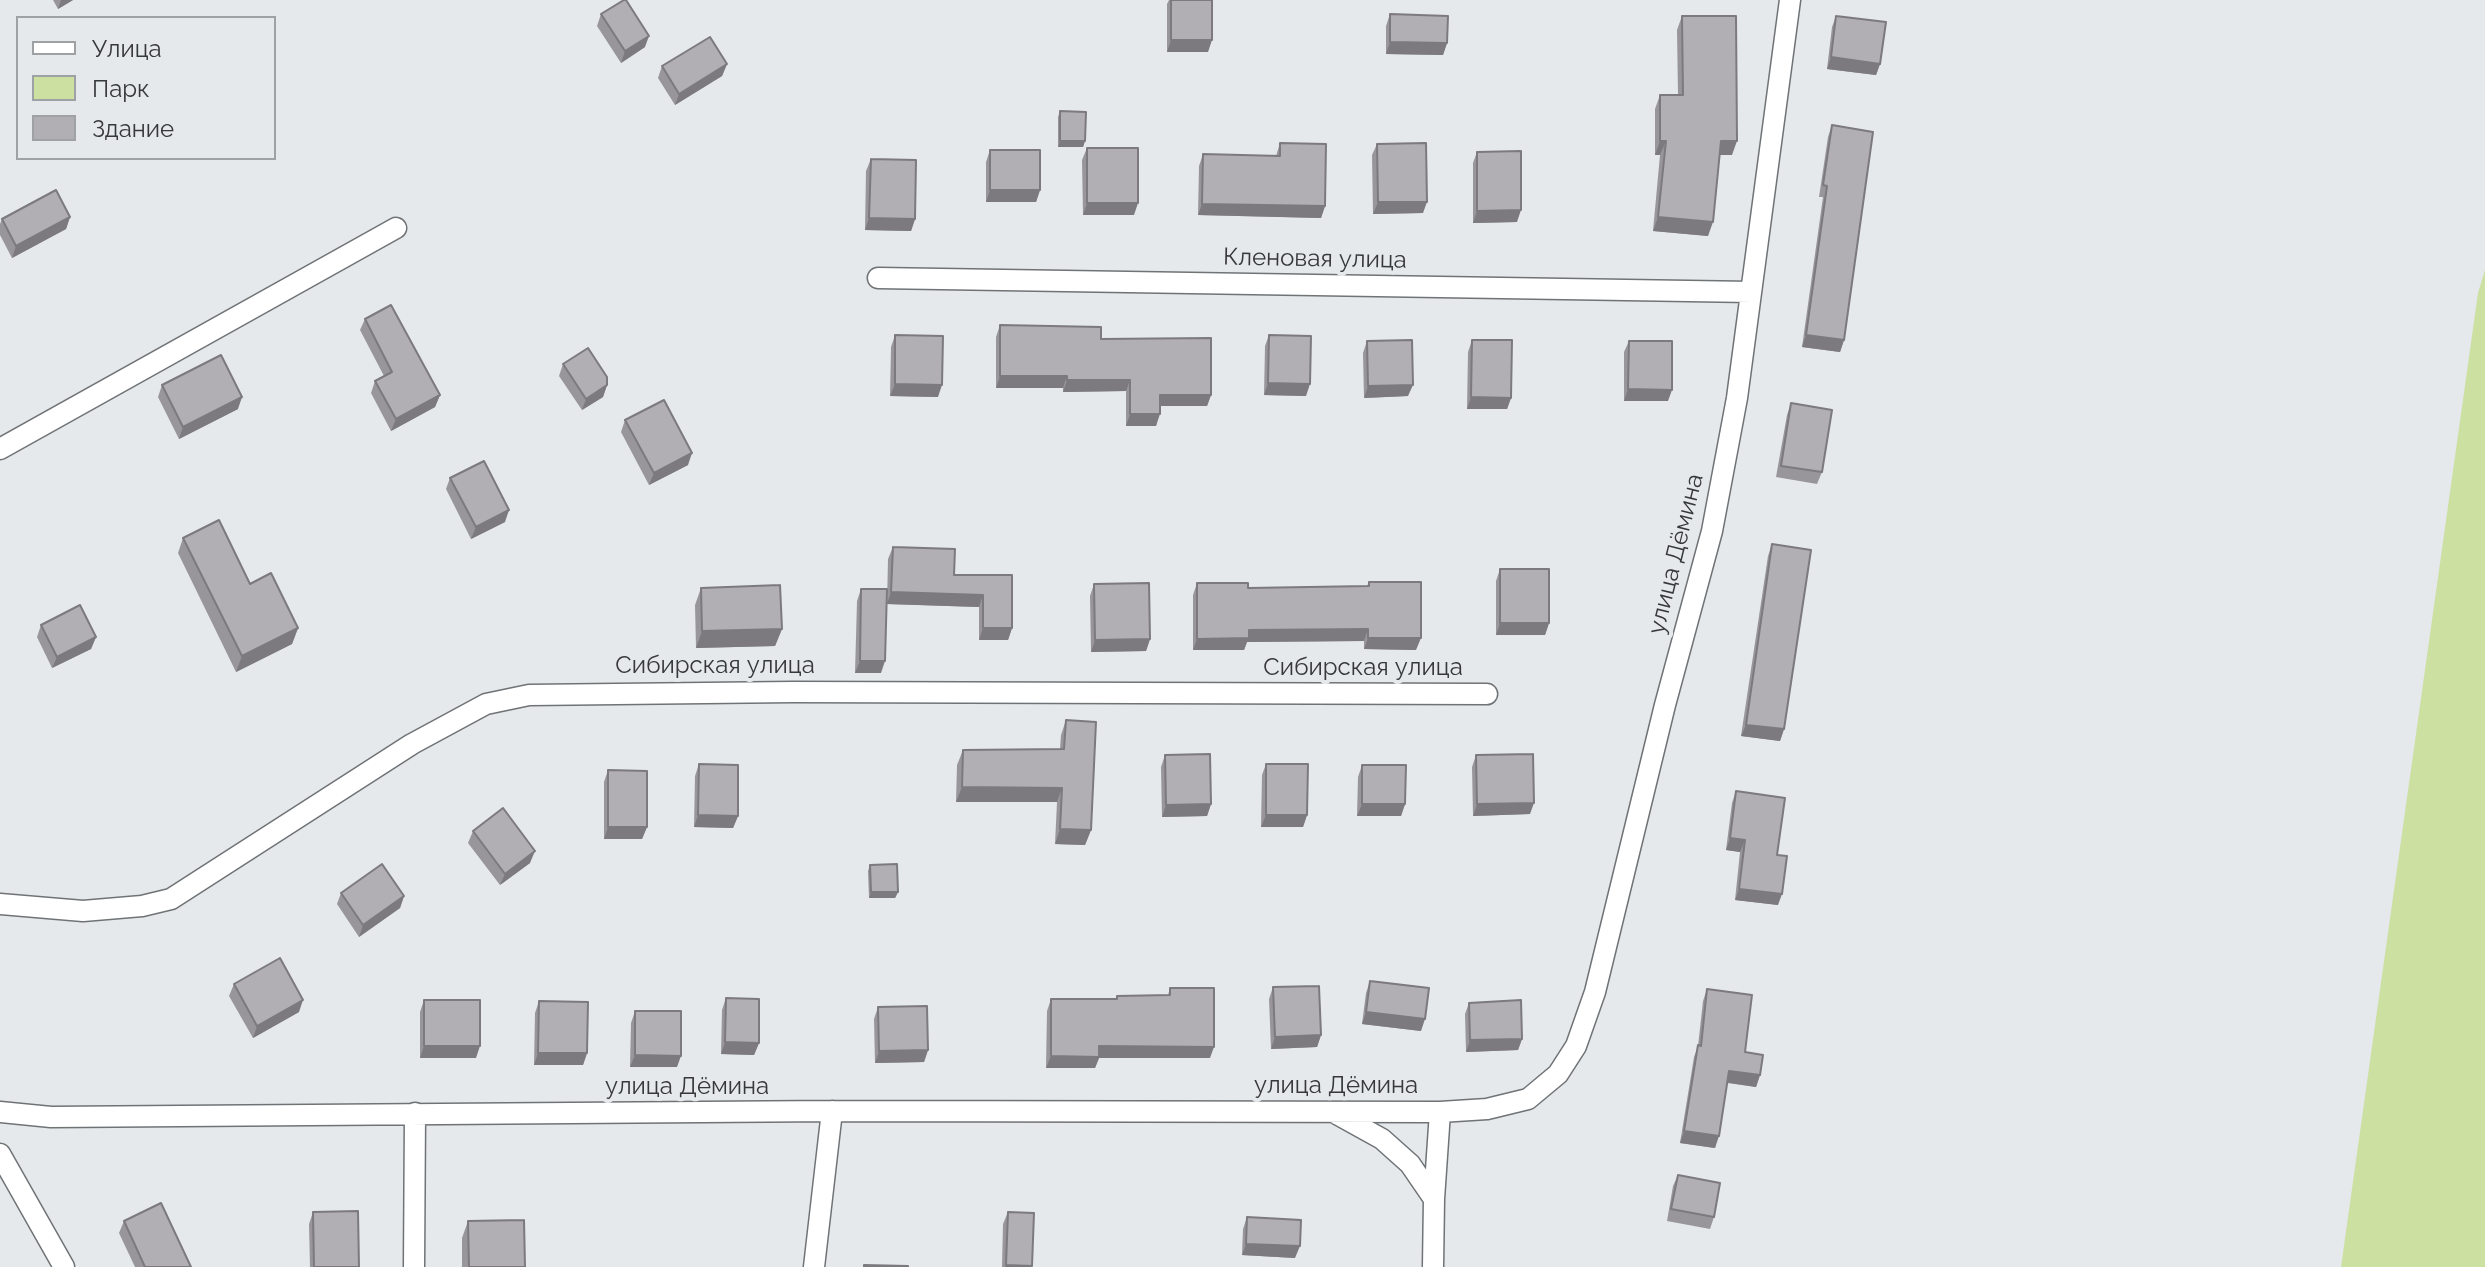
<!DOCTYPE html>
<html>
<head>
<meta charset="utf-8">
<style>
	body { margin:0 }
	#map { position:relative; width:2485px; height:1267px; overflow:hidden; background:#e5e9ec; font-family:Raleway,sans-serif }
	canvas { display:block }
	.legend { position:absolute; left:16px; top:16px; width:260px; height:144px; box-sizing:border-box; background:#e5e9ec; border:2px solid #9fa2a4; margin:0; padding:10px 14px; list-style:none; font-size:24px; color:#363839 }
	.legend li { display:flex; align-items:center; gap:16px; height:40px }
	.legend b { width:40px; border:2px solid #9fa2a4 }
</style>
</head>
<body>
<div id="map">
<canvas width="2485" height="1267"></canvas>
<ul class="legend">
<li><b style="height:10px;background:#fff"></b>Улица</li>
<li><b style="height:22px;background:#cce0a2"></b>Парк</li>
<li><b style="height:22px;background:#b1afb4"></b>Здание</li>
</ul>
</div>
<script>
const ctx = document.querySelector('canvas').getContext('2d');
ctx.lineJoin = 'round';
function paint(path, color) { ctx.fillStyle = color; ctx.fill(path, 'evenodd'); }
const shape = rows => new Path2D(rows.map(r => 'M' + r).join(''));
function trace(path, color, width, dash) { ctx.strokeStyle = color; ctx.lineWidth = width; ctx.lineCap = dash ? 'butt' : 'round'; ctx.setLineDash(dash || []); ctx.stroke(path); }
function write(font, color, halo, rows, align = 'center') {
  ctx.font = font + ' Raleway,sans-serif'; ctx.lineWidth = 8; ctx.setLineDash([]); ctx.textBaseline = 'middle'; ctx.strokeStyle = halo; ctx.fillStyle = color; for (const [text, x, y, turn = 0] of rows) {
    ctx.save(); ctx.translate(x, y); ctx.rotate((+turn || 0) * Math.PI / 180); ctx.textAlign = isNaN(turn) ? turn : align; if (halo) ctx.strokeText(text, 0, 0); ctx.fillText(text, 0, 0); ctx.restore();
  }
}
const green = shape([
	[2485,270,2485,1267,2341,1267,2478,293]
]);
const street = shape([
	[878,278,1751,292],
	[0,449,396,228],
	[0,904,83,911,142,906,171,899,412,744,486,704,529,695,793,692,1487,694],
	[0,1112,51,1117,832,1111,1440,1112,1487,1109,1528,1099,1558,1074,1576,1046,1595,992,1665,705,1712,531,1737,398,1790,0],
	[1335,1113,1382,1139,1410,1164,1434,1199],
	[0,1154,64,1267],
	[414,1267,415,1113],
	[814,1267,832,1111],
	[1433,1267,1434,1199,1440,1112]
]);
const wall = shape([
	[53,0,73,0,58,9],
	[1169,0,1212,0,1208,52,1167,52,1167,4],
	[601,14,645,47,621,63,597,26],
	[1390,14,1447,43,1443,55,1386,54,1386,26],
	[1682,16,1732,155,1719,155,1708,236,1653,231,1660,155,1655,155,1655,109,1660,95,1678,95,1677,30],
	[1836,16,1880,64,1876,75,1827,69,1832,27],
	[727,64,722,76,675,105,658,78,662,66],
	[1060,111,1085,141,1083,147,1058,147,1058,117],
	[1832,125,1844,340,1840,352,1802,347,1823,197,1819,197,1828,137],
	[1280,143,1325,206,1321,218,1198,215,1199,166,1203,154,1276,156],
	[1377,144,1423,213,1373,214,1372,155],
	[1087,148,1134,215,1083,215,1082,160],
	[990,150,1040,190,1036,202,986,202,986,162],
	[1477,152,1517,222,1473,223,1473,163],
	[871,159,915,219,911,231,865,230,866,171],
	[70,217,66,229,12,258,0,235,0,224,2,219],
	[365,319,440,395,435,407,391,431,371,393,375,381,384,376,360,330],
	[1000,325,1101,339,1211,395,1207,406,1160,406,1156,426,1126,426,1126,391,1063,392,1063,388,996,388,996,337],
	[895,335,938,397,890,396,891,347],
	[1269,335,1306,396,1264,395,1265,346],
	[1472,340,1511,398,1507,409,1467,409,1468,352],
	[1367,341,1408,396,1364,398,1363,353],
	[1629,341,1668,401,1624,401,1624,352],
	[563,364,607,385,603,397,582,410,559,376],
	[162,385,238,409,179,439,158,397],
	[1791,403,1822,472,1817,484,1776,477,1787,415],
	[625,420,688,465,649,485,621,432],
	[450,478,505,522,471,539,446,489],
	[183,538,250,584,298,628,292,644,236,672,178,553],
	[1772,544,1784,729,1780,741,1741,736,1768,556],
	[893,547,954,575,1012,575,1012,628,1008,640,979,640,979,607,887,604,888,559],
	[1500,569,1549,623,1545,635,1496,635,1496,581],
	[1369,582,1416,650,1364,649,1364,641,1247,642,1244,650,1193,650,1193,595,1197,583,1248,588,1367,586],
	[1094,584,1150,639,1146,651,1091,652,1090,596],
	[701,588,782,629,775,646,696,648,695,605],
	[861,589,881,673,855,673,857,601],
	[41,625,96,637,91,649,52,668,37,637],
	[1066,720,1091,830,1085,845,1055,844,1057,802,956,802,957,765,963,750,1060,749,1061,735],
	[1165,755,1211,804,1207,816,1162,817,1161,767],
	[1476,755,1530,814,1473,816,1472,767],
	[699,764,738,816,733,828,694,827,695,776],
	[1266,764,1307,815,1303,827,1261,827,1262,775],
	[1362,765,1405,804,1401,816,1357,816,1358,777],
	[608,770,647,827,642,839,604,839,604,782],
	[1736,791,1777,855,1778,905,1735,900,1740,852,1726,850,1732,803],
	[473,831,530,863,500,885,468,843],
	[870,865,898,892,895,898,869,898,868,871],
	[341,893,404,896,400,908,359,937,337,904],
	[1370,981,1421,1031,1362,1024,1366,993],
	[234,984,299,1012,253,1038,229,996],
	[1273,987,1321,1035,1317,1047,1271,1049,1269,999],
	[1170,988,1210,1058,1099,1058,1095,1068,1046,1068,1047,1011,1051,999,1116,999,1117,996,1168,995],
	[1707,989,1760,1075,1756,1087,1727,1083,1715,1148,1680,1143,1694,1057,1698,1046,1703,1001],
	[726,998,759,1043,754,1055,721,1054,722,1010],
	[424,1000,476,1058,420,1058,420,1012],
	[539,1001,587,1053,583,1065,534,1065,535,1013],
	[1469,1003,1522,1039,1518,1050,1466,1052,1465,1014],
	[878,1007,928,1050,924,1062,875,1063,874,1019],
	[635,1011,677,1067,630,1067,631,1023],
	[1678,1175,1714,1217,1710,1229,1667,1221,1673,1186],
	[313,1212,359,1267,310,1267,309,1224],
	[1008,1212,1032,1267,1002,1267,1003,1224],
	[1247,1217,1295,1258,1242,1255,1243,1229],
	[124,1221,191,1267,135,1267,119,1233],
	[468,1221,525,1267,462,1267,462,1238]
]);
const shadedWall = shape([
	[61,0,73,0,58,9],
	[649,36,645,47,621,63,625,51],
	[1171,40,1212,40,1208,52,1167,52],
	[1390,42,1447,43,1443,55,1386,54],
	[1831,57,1880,64,1876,75,1827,69],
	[727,64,722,76,675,105,679,94],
	[1060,141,1085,141,1083,147,1058,147],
	[1660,141,1666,141,1660,155,1655,155],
	[1721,141,1737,141,1732,155,1716,155],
	[990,190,1040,190,1036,202,986,202],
	[1378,202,1427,202,1423,213,1373,214],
	[1087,203,1138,203,1134,215,1083,215],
	[1202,204,1325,206,1321,218,1198,215],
	[1521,210,1517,222,1473,223,1477,211],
	[70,217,66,229,12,258,16,246],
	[1658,217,1713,222,1708,236,1653,231],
	[869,218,915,219,911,231,865,230],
	[1806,335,1844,340,1840,352,1802,347],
	[1000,376,1067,376,1063,388,996,388],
	[1067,380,1130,380,1126,391,1063,392],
	[1268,383,1310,384,1306,396,1264,395],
	[895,384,942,385,938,397,890,396],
	[607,385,603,397,582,410,586,399],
	[1413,385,1408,396,1364,398,1368,386],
	[1628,389,1672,390,1668,401,1624,401],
	[440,395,435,407,391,431,396,419],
	[1160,395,1211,395,1207,406,1156,406],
	[242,397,238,409,179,439,183,427],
	[1471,397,1511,398,1507,409,1467,409],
	[1130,414,1160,414,1156,426,1126,426],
	[692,453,688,465,649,485,654,473],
	[509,510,505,522,471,539,476,527],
	[891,592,983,595,979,607,887,604],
	[1500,623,1549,623,1545,635,1496,635],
	[298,628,292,644,236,672,242,656],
	[983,628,1012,628,1008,640,979,640],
	[782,629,775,646,696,648,702,631],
	[1368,629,1364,641,1247,642,1244,650,1193,650,1197,639,1249,630],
	[96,637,91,649,52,668,57,657],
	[1368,638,1421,638,1416,650,1364,649],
	[1150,639,1146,651,1091,652,1095,640],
	[860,661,885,661,881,673,855,673],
	[1746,725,1784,729,1780,741,1741,736],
	[962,787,1062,788,1057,802,956,802],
	[1534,803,1530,814,1473,816,1477,804],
	[1211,804,1207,816,1162,817,1166,805],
	[1362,804,1405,804,1401,816,1357,816],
	[698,815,738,816,733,828,694,827],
	[1266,815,1307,815,1303,827,1261,827],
	[608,827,647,827,642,839,604,839],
	[1060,829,1091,830,1085,845,1055,844],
	[1730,838,1745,840,1740,852,1726,850],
	[535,851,530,863,500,885,505,874],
	[1739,889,1782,894,1778,905,1735,900],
	[871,892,898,892,895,898,869,898],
	[404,896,400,908,359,937,363,925],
	[303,1000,299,1012,253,1038,257,1026],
	[1366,1012,1425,1019,1421,1031,1362,1024],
	[1321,1035,1317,1047,1271,1049,1275,1037],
	[1522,1039,1518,1050,1466,1052,1470,1040],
	[725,1042,759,1043,754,1055,721,1054],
	[424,1046,480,1046,476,1058,420,1058],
	[1099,1046,1214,1047,1210,1058,1099,1058,1095,1068,1046,1068,1051,1056],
	[928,1050,924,1062,875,1063,879,1051],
	[538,1053,587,1053,583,1065,534,1065],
	[635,1055,681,1056,677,1067,630,1067],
	[1729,1071,1760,1075,1756,1087,1724,1082],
	[1684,1131,1719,1136,1715,1148,1680,1143],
	[1246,1244,1300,1246,1295,1258,1242,1255],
	[1006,1265,1032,1266,1032,1267,1005,1267]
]);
const building = shape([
	[624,0,626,0,649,36,625,51,601,14,624,0],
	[1171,0,1212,0,1212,40,1171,40,1171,0],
	[1390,14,1448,16,1447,43,1390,42,1390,14],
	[1682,16,1736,16,1737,141,1721,141,1713,222,1658,217,1666,141,1660,141,1660,95,1683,95,1682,16],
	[1836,16,1886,22,1880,64,1831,57,1836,16],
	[710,37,727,64,679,94,662,66,710,37],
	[1060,111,1086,112,1085,141,1060,141,1060,111],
	[1832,125,1873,132,1844,340,1806,335,1827,186,1823,185,1832,125],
	[1280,143,1326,144,1325,206,1202,204,1203,154,1280,156,1280,143],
	[1426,143,1427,202,1378,202,1377,144,1426,143],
	[1087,148,1138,148,1138,203,1087,203,1087,148],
	[990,150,1040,150,1040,190,990,190,990,150],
	[1521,151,1521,210,1477,211,1477,152,1521,151],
	[871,159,916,160,915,219,869,218,871,159],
	[56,190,70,217,16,246,2,219,56,190],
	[391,305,440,395,396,419,375,381,392,372,365,319,391,305],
	[1000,325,1101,327,1101,339,1211,338,1211,395,1160,395,1160,414,1130,414,1130,380,1067,380,1067,376,1000,376,1000,325],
	[895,335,943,336,942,385,895,384,895,335],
	[1269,335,1311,336,1310,384,1268,383,1269,335],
	[1412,340,1413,385,1368,386,1367,341,1412,340],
	[1472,340,1512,340,1511,398,1471,397,1472,340],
	[1629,341,1672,341,1672,390,1628,389,1629,341],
	[588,348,607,377,607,385,586,399,563,364,588,348],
	[221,355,242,397,183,427,162,385,221,355],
	[664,400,692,453,654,473,625,420,664,400],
	[1791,403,1832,410,1822,472,1781,466,1791,403],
	[484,461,509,510,476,527,450,478,484,461],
	[219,520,250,584,271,573,298,628,242,656,183,538,219,520],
	[1772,544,1811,550,1784,729,1746,725,1772,544],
	[893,547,955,549,954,575,1012,575,1012,628,983,628,983,595,891,592,893,547],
	[1500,569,1549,569,1549,623,1500,623,1500,569],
	[1369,582,1421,582,1421,638,1368,638,1368,629,1249,630,1249,638,1197,639,1197,583,1248,583,1248,588,1369,586,1369,582],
	[1149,583,1150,639,1095,640,1094,584,1149,583],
	[780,585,782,629,702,631,701,588,780,585],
	[861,589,887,589,885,661,860,661,861,589],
	[80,605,96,637,57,657,41,625,80,605],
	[1066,720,1096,722,1091,830,1060,829,1062,788,962,787,963,750,1064,749,1066,720],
	[1210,754,1211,804,1166,805,1165,755,1210,754],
	[1533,754,1534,803,1477,804,1476,755,1533,754],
	[699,764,738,765,738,816,698,815,699,764],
	[1266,764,1308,764,1307,815,1266,815,1266,764],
	[1362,765,1406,765,1405,804,1362,804,1362,765],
	[608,770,647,771,647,827,608,827,608,770],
	[1736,791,1785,798,1777,855,1787,856,1782,894,1739,889,1745,840,1730,838,1736,791],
	[503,808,535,851,505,874,473,831,503,808],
	[382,864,404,896,363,925,341,893,382,864],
	[897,864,898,892,871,892,870,865,897,864],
	[280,958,303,1000,257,1026,234,984,280,958],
	[1370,981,1429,988,1425,1019,1366,1012,1370,981],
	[1319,986,1321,1035,1275,1037,1273,987,1319,986],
	[1170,988,1214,988,1214,1047,1099,1046,1099,1057,1051,1056,1051,999,1117,999,1117,996,1170,995,1170,988],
	[1707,989,1752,995,1745,1052,1763,1055,1760,1075,1729,1071,1719,1136,1684,1131,1698,1045,1701,1046,1707,989],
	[726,998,759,999,759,1043,725,1042,726,998],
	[424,1000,480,1000,480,1046,424,1046,424,1000],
	[1521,1000,1522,1039,1470,1040,1469,1003,1521,1000],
	[539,1001,588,1002,587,1053,538,1053,539,1001],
	[927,1006,928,1050,879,1051,878,1007,927,1006],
	[635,1011,681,1011,681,1056,635,1055,635,1011],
	[1678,1175,1720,1183,1714,1217,1671,1209,1678,1175],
	[161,1203,191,1267,145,1267,124,1221,161,1203],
	[358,1211,359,1267,314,1267,313,1212,358,1211],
	[1008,1212,1034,1213,1032,1266,1006,1265,1008,1212],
	[1247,1217,1301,1220,1300,1246,1246,1244,1247,1217],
	[524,1220,525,1267,469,1267,468,1221,524,1220],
	[864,1265,908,1266,908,1267,864,1267,864,1265]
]);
const streetNames = [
	["Кленовая улица",1315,259,1],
	["улица Дёмина",1676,554,-76],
	["Сибирская улица",715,666],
	["Сибирская улица",1363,668],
	["улица Дёмина",1336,1086],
	["улица Дёмина",687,1087]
];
paint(green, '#cce0a2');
trace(street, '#6f7376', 23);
trace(street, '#fff', 20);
paint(wall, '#98969b');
paint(shadedWall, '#7c7a7e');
paint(building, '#b1afb4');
trace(building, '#7c7a7e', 2);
write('24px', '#363839', '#e5e9ec', streetNames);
</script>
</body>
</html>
